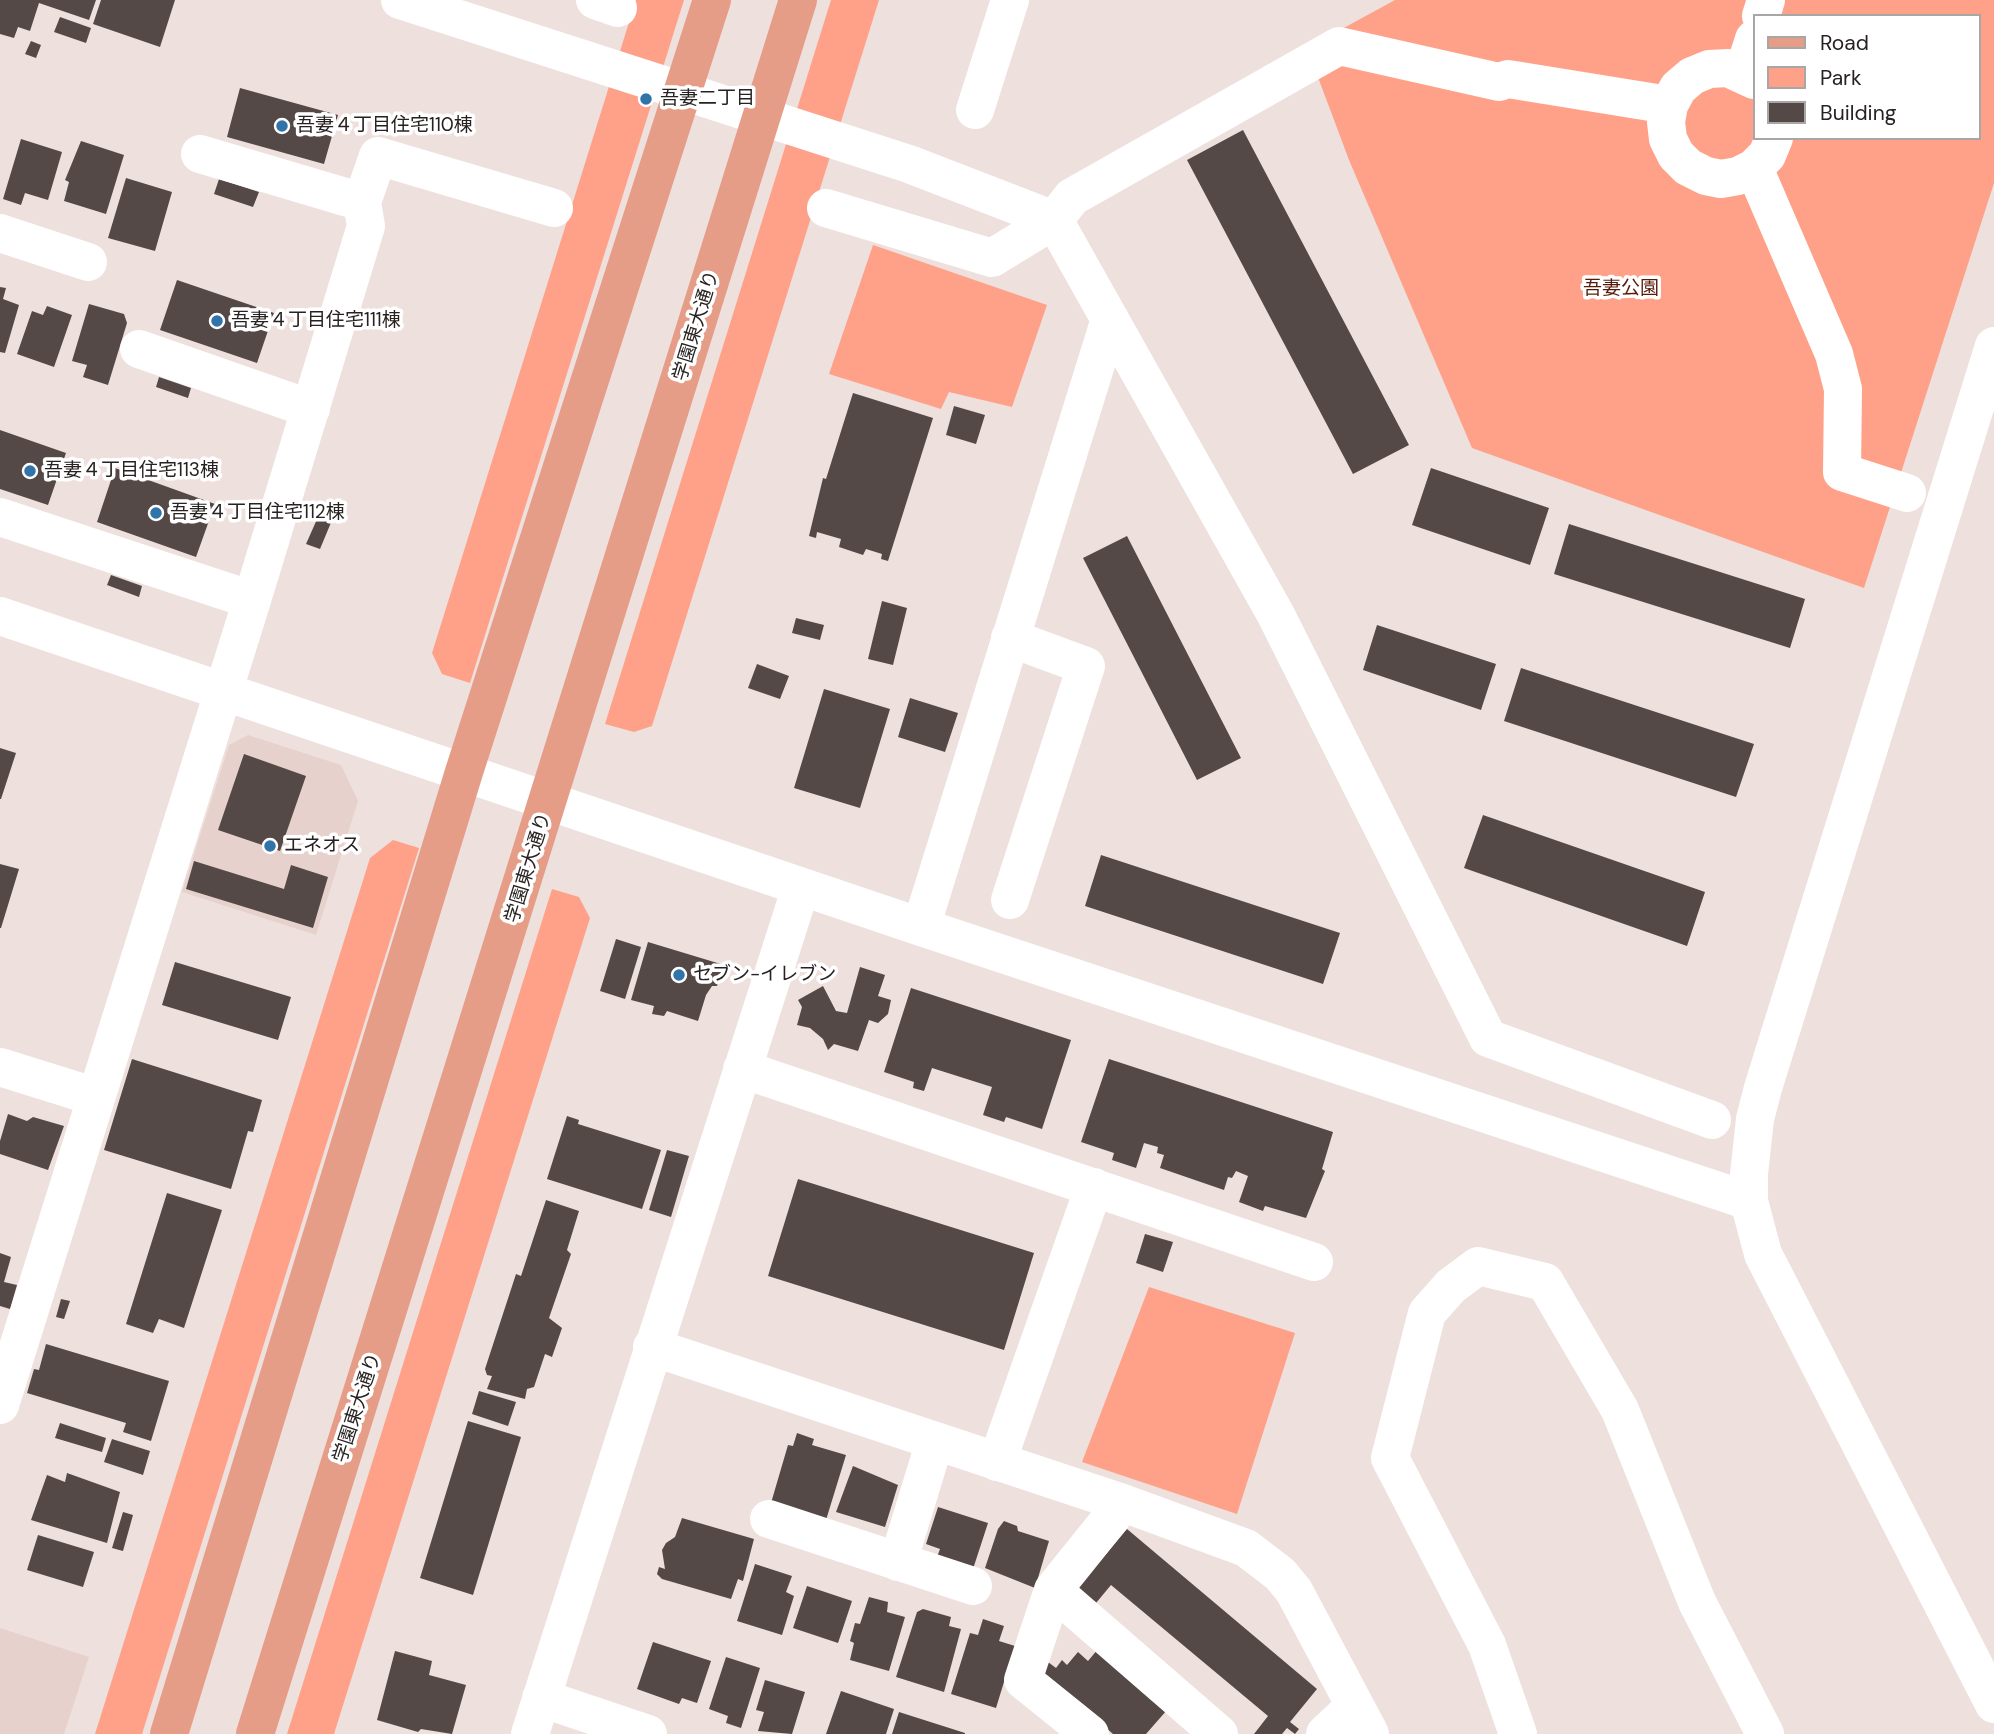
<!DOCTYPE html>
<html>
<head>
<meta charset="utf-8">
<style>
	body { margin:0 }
	#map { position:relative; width:1994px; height:1734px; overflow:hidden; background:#eee0dd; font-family:"DM Sans",sans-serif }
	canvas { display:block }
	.legend { position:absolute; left:1753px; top:14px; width:228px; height:126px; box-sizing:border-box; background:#fff; border:2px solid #a9a7a6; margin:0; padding:9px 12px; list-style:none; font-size:21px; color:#272221 }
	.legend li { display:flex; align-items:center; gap:14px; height:35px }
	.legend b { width:35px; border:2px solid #a9a7a6 }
</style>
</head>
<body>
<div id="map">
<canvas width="1994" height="1734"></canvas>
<ul class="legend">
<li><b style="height:9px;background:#e69d88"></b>Road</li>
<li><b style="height:19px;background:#fea188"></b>Park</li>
<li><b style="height:19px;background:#544946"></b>Building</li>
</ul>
</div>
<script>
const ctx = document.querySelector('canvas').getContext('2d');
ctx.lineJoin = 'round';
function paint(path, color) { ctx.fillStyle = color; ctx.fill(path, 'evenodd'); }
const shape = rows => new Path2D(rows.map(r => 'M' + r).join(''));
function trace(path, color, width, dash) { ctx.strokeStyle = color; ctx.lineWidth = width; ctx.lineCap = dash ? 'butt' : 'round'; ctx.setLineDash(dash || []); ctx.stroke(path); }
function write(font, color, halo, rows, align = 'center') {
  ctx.font = font + ' "DM Sans","Noto Sans JP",sans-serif'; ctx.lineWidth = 7; ctx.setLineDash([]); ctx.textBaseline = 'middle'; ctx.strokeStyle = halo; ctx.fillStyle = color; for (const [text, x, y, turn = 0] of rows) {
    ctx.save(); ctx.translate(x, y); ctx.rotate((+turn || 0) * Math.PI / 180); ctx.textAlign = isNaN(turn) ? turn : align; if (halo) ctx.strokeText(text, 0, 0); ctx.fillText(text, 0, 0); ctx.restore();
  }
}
const built = shape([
	[248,735,341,765,358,801,316,935,182,892,229,745],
	[0,1628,89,1657,64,1734,0,1734]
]);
const green = shape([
	[636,0,684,0,470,683,442,674,432,653],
	[831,0,879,0,652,726,634,732,605,724],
	[1395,0,1994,0,1994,183,1864,588,1472,448,1349,160,1307,48],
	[1754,16,1978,16,1978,138,1754,138],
	[873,245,1047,305,1012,407,949,392,941,409,829,374],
	[393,840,419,848,142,1734,95,1734,370,858],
	[552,889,579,897,590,918,334,1734,287,1734],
	[1149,1287,1295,1333,1237,1514,1082,1462]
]);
const building = shape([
	[0,0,96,0,89,20,39,3,30,31,18,27,14,38,0,34],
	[101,0,175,0,160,47,93,24],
	[60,17,91,28,86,43,54,32],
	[31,41,41,45,36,58,25,54],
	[240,88,338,115,324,164,227,137],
	[1243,130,1409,445,1353,474,1187,160],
	[21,139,62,152,48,200,25,193,21,205,3,199],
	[81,141,124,155,106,214,64,201,69,182,65,180],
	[126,178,172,192,155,251,108,238],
	[219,179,259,192,253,207,214,194],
	[177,280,274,313,257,363,160,330],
	[0,287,6,288,3,299,19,305,5,353,0,352],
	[89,304,124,314,127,323,108,385,83,377,87,365,72,361],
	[47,306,72,315,54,367,17,354,32,311,43,315],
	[159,377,191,388,188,398,156,387],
	[853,393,933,418,888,561,881,559,882,554,866,549,863,555,839,547,841,539,817,532,816,538,809,536,823,478,826,479],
	[954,406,985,415,976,444,946,435],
	[0,430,66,453,48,505,0,489],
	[115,468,215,504,196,557,97,522],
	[1431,468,1549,508,1530,565,1412,525],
	[322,508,335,513,320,549,306,544],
	[1569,524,1805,599,1790,648,1554,574],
	[1127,536,1241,758,1197,780,1083,558],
	[111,575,142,586,139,597,107,585],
	[882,601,907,608,893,665,868,659],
	[796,618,824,625,820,640,792,633],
	[1377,625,1496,664,1481,710,1363,670],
	[757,664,789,676,780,699,748,688],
	[1521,668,1754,744,1736,797,1504,721],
	[824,689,890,709,860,808,794,788],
	[910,698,958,713,945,752,898,737],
	[0,748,16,753,1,799,0,799],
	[244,754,306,776,280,851,218,830],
	[1483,815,1705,892,1687,946,1464,868],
	[1101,855,1340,933,1323,984,1085,906],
	[194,861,284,889,291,865,328,877,313,928,186,889],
	[0,864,19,869,1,928,0,928],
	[616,939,641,947,625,999,600,991],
	[648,942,724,965,717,986,712,986,706,995,698,1021,667,1011,664,1016,652,1014,654,1006,631,1000],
	[175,962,291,997,278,1040,162,1005],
	[860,967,885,975,878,996,891,1000,888,1014,878,1023,869,1020,858,1051,834,1044,828,1050,823,1039,810,1028,797,1025,802,1007,798,1000,823,986,836,1011,847,1013],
	[911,988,1071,1040,1042,1129,1006,1117,1004,1122,983,1115,992,1087,932,1068,924,1091,913,1088,914,1082,884,1072],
	[132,1059,262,1100,253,1132,248,1131,231,1189,104,1150],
	[1109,1059,1333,1132,1322,1169,1325,1171,1306,1218,1265,1206,1263,1211,1239,1202,1248,1176,1236,1171,1232,1178,1228,1177,1224,1190,1160,1168,1164,1155,1157,1153,1158,1147,1144,1143,1136,1168,1112,1160,1114,1153,1081,1142],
	[8,1114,27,1121,33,1117,64,1126,48,1170,0,1154,0,1141],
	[567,1116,579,1120,578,1124,661,1150,642,1209,547,1179],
	[667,1150,689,1156,671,1217,649,1210],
	[798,1179,1034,1253,1004,1350,768,1276],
	[167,1193,222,1210,184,1328,159,1319,153,1333,126,1324],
	[546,1200,579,1211,567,1250,571,1254,549,1318,562,1328,552,1357,545,1354,534,1387,527,1389,525,1399,487,1389,492,1376,487,1375,485,1369,516,1274,521,1276],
	[1145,1234,1173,1242,1163,1272,1136,1263],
	[0,1253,11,1257,4,1282,17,1285,10,1309,0,1306],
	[61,1299,70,1301,64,1319,56,1317],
	[46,1344,169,1381,151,1441,123,1432,126,1423,27,1393,34,1369,39,1370],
	[479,1391,516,1402,508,1426,472,1414],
	[468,1421,521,1437,473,1595,420,1578],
	[60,1423,106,1438,102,1452,55,1438],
	[797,1433,814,1439,812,1445,846,1455,826,1520,771,1503,788,1445,793,1446],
	[112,1439,150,1451,143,1475,104,1462],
	[853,1466,898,1485,885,1527,836,1512],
	[67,1473,120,1492,107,1543,31,1520,47,1475,65,1482],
	[938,1507,988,1523,973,1569,937,1557,940,1549,926,1544],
	[123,1512,133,1515,123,1551,112,1548],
	[682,1518,754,1539,743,1581,738,1579,731,1599,662,1579,657,1574,659,1567,665,1569,662,1550,666,1543,675,1537],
	[1004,1521,1017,1526,1018,1531,1049,1541,1035,1588,985,1568,998,1529],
	[1127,1529,1317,1689,1290,1722,1299,1729,1295,1734,1287,1728,1282,1734,1254,1734,1268,1716,1111,1585,1096,1603,1077,1588],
	[38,1535,94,1552,83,1587,27,1570],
	[755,1564,792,1576,786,1592,794,1596,782,1635,737,1621],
	[807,1586,852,1601,838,1643,793,1628],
	[869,1597,888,1602,887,1612,905,1617,889,1671,850,1660,854,1643,850,1641,855,1623,860,1624],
	[923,1609,951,1617,949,1626,961,1629,944,1692,896,1677,917,1612],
	[983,1619,1004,1626,999,1641,1015,1646,996,1708,951,1694,970,1633,978,1635],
	[653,1642,711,1661,697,1703,682,1698,679,1704,637,1689],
	[1098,1649,1167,1710,1146,1734,1113,1734,1041,1671,1048,1662,1056,1668,1062,1660,1067,1665,1078,1652,1088,1661],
	[395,1651,432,1661,429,1675,466,1685,452,1734,421,1729,418,1732,377,1720],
	[726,1657,760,1668,741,1728,726,1723,728,1716,709,1709],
	[765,1680,805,1692,792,1734,758,1731,764,1712,756,1710],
	[841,1691,894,1709,886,1734,826,1734],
	[899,1712,965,1733,965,1734,892,1734]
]);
const minor = shape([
	[400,0,909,164,1054,220,1276,615,1488,1038,1712,1120],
	[595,0,618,8],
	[1761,16,1766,0],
	[1743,73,1754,39],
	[1754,80,1728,68,1709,69,1692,76,1678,88,1669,105,1666,122,1668,139,1676,155,1688,167,1706,176,1721,179,1738,176,1754,168,1767,155,1774,138],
	[975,110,1010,0],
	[200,154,362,202],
	[1754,168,1834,354,1843,389,1842,472,1907,493],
	[826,208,992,258,1054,220,1072,197,1339,46,1499,82,1508,79,1669,105],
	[0,233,88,262],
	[1994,346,1763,1088,1755,1119,1749,1174,1749,1201,1763,1254,1994,1704],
	[139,349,311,409],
	[0,517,252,600,0,1405],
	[252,600,366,226,362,202,378,156,554,208],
	[0,616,921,927,1749,1201],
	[1010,900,1086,666,1010,638],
	[921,927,1110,319],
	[0,1067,96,1097],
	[742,1069,1314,1262],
	[652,1347,1123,1503,1246,1548,1280,1574,1294,1591,1370,1734],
	[997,1462,1094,1187],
	[1123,1503,1053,1590,1219,1734],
	[769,1519,973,1586],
	[898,1562,935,1441],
	[1053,1590,1023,1680,1090,1734],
	[541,1698,648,1734],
	[530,1734,801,887],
	[1325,1734,1355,1706],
	[1518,1734,1487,1645,1390,1458,1427,1313,1451,1286,1478,1266,1545,1282,1620,1410,1697,1602,1765,1734]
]);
const major = shape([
	[169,1734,464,772,712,0],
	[255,1734,798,0]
]);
const markers = [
	[646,99,7,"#3174aa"],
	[282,126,7,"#3174aa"],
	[217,321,7,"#3174aa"],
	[30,471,7,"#3174aa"],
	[156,513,7,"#3174aa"],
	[270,846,7,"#3174aa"],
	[679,975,7,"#3174aa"]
];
const poiNames = [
	["吾妻二丁目",660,99],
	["吾妻４丁目住宅110棟",296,126],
	["吾妻４丁目住宅111棟",231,321],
	["吾妻４丁目住宅113棟",44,471],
	["吾妻４丁目住宅112棟",170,513],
	["エネオス",284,846],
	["セブン-イレブン",693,975]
];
const parkNames = [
	["吾妻公園",1621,289]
];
const streetNames = [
	["学園東大通り",697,326,-73],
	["学園東大通り",529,868,-73],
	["学園東大通り",358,1408,-72]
];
paint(built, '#e7d1cc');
paint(green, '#fea188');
paint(building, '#544946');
trace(minor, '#fff', 38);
trace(major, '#e69d88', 38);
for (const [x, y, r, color] of markers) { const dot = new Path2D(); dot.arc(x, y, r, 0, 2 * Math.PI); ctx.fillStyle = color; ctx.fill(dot); trace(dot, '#fff', 2.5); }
write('19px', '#272221', '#fff', poiNames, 'left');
write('19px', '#571a09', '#fff', parkNames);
write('19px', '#272221', '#fff', streetNames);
</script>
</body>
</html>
